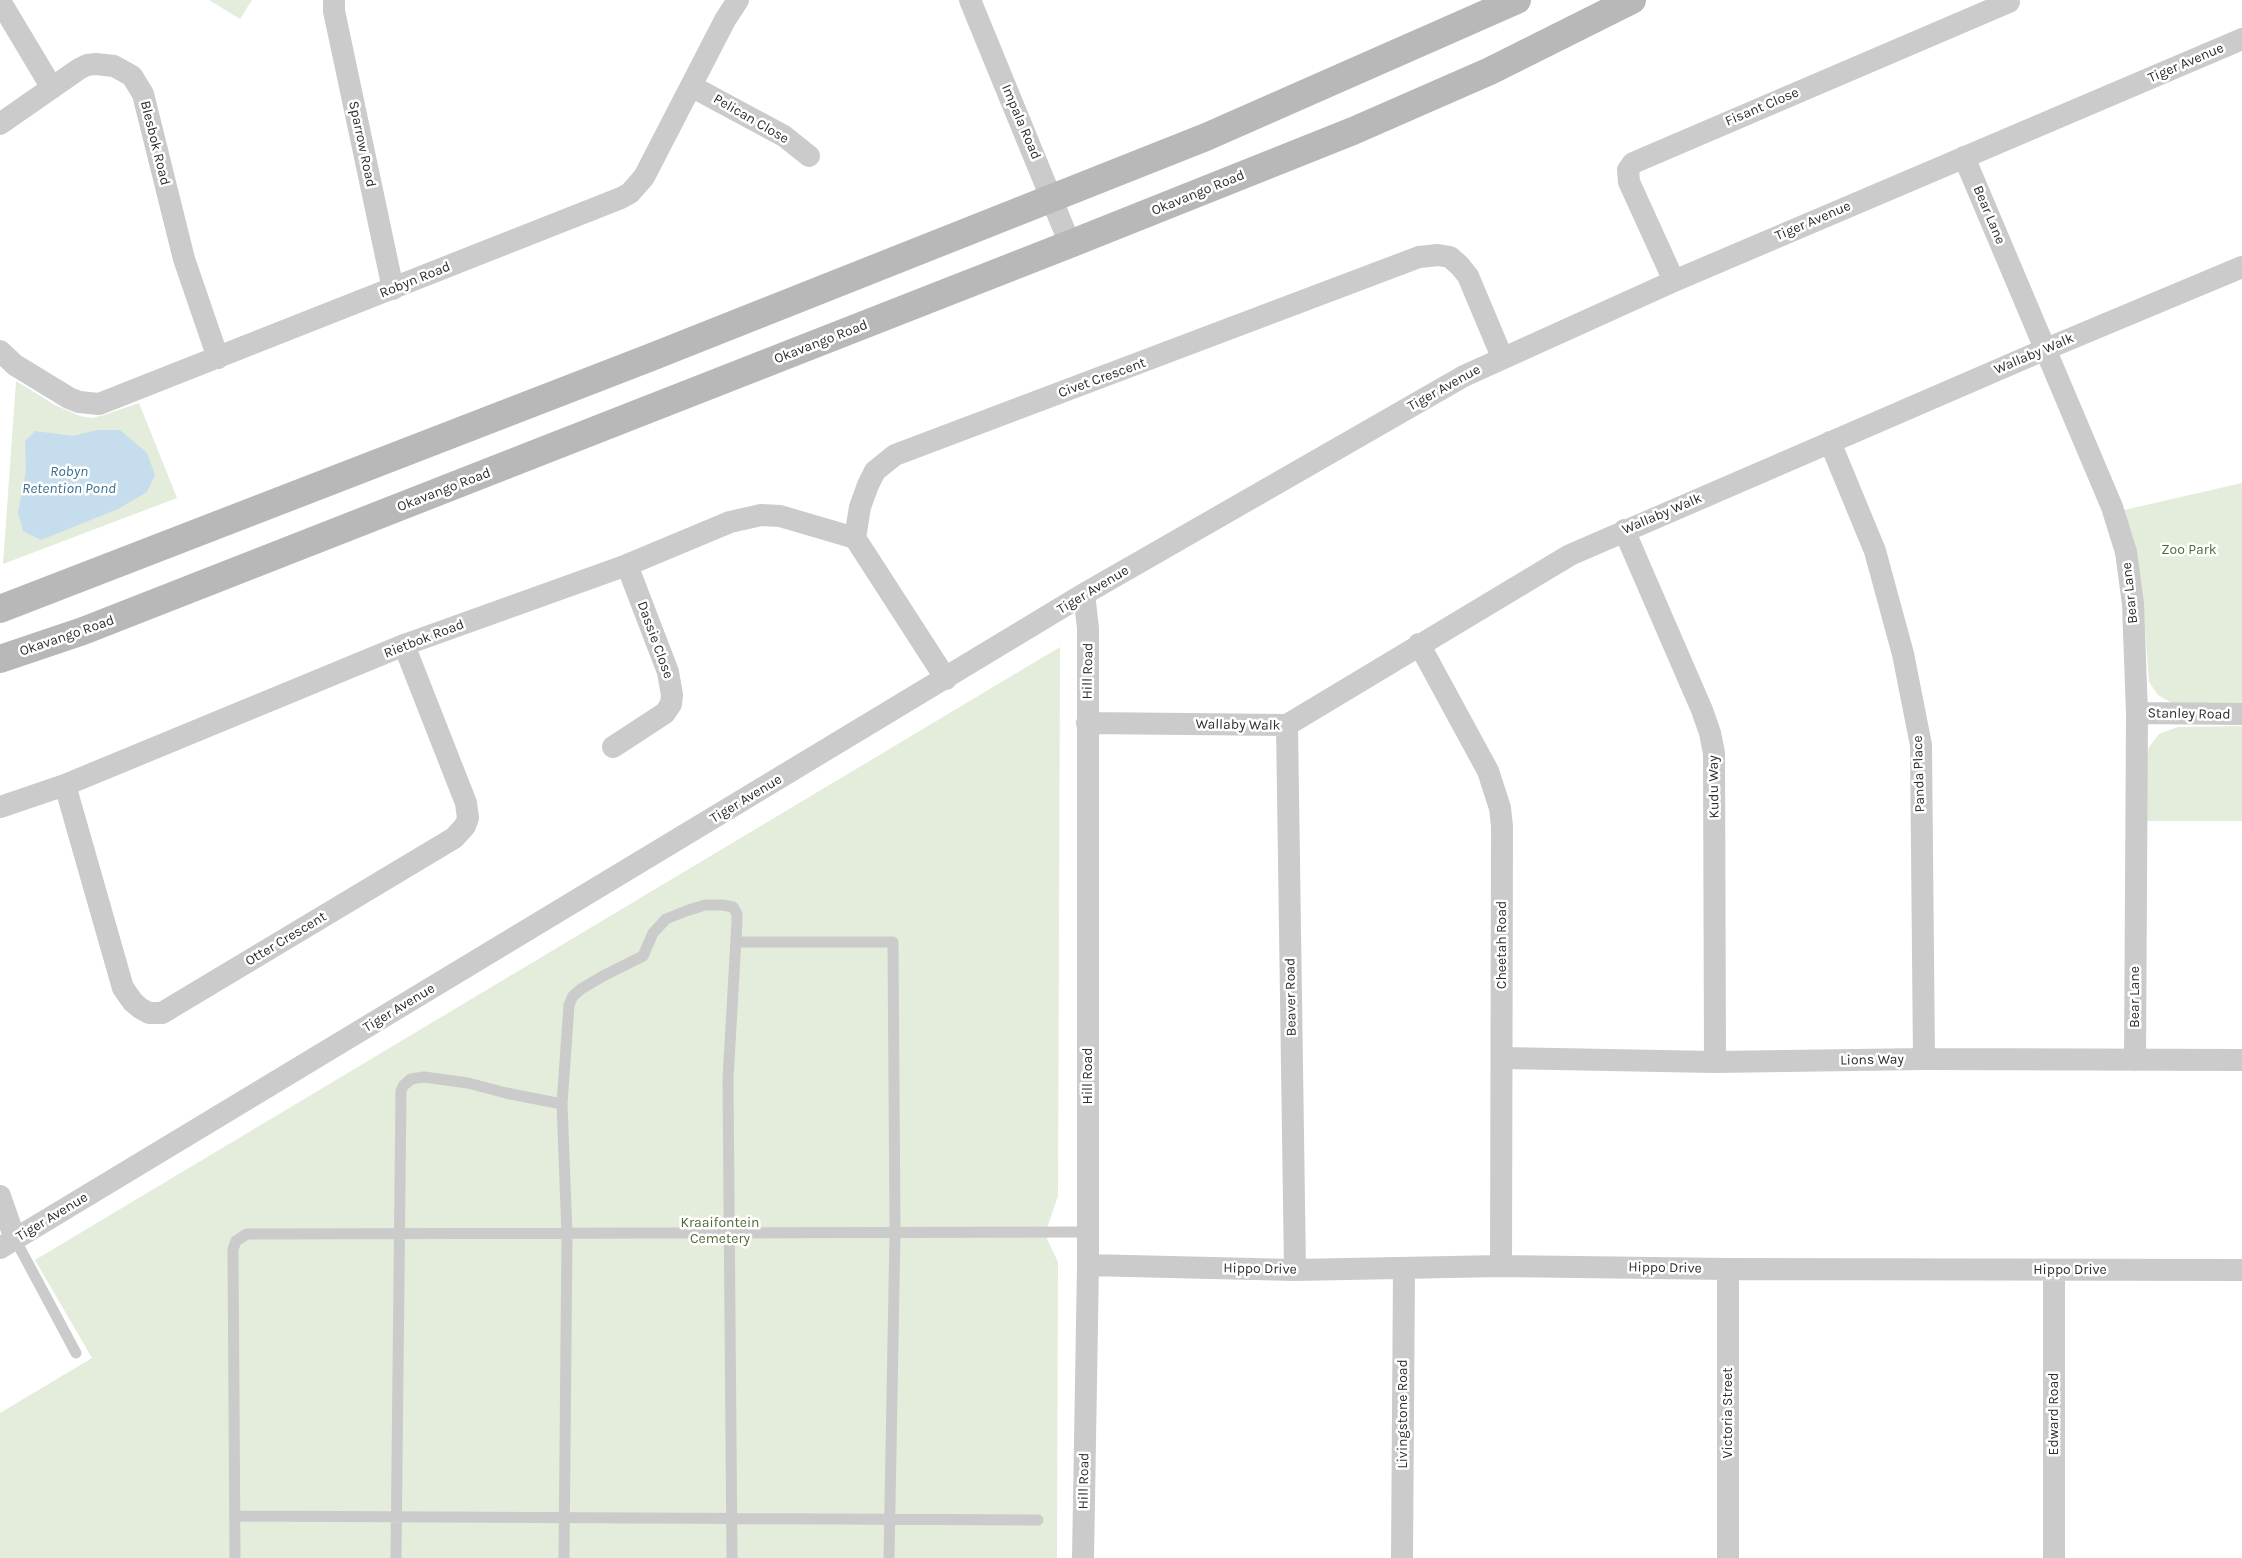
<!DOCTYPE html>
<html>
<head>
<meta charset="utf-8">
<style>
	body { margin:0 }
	canvas { display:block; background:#fff }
</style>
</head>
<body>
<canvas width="2242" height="1558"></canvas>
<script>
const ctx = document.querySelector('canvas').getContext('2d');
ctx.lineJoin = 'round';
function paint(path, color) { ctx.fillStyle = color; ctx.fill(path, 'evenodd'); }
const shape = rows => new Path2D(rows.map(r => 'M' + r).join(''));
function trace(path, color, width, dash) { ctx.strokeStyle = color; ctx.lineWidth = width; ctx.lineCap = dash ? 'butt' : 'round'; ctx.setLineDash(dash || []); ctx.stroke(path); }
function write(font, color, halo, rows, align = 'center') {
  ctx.font = font + ' Karla,sans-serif'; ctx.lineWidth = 5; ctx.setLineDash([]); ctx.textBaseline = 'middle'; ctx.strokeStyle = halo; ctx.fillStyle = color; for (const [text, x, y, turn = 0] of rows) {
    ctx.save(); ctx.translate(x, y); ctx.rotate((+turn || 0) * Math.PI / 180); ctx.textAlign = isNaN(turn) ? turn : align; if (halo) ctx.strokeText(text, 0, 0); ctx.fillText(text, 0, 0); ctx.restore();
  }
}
const green = shape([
	[209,0,252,0,240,19],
	[16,381,55,405,80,416,92,418,104,415,139,403,177,498,3,564],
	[2242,483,2242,703,2172,703,2158,695,2149,682,2142,589,2124,510],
	[1060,647,1058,1196,1047,1228,1047,1239,1058,1262,1057,1558,0,1558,0,1413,92,1358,35,1260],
	[2242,726,2242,821,2147,821,2147,755,2149,747,2159,734,2178,727]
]);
const water = shape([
	[97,430,120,430,147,453,155,475,147,492,118,509,41,540,23,531,18,513,26,470,25,441,35,431,73,436]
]);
const lane = shape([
	[736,942,893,942,895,1233,889,1558],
	[15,1239,76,1353],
	[235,1516,1038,1520],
	[235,1558,233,1249,236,1241,247,1234,1088,1232],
	[396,1558,401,1091,403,1086,411,1079,424,1077,468,1083,506,1093,562,1104],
	[564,1558,567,1234,562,1104,569,1005,573,996,581,989,603,976,643,956,653,933,666,919,686,911,705,905,722,905,733,907,737,914,737,921,728,1079,732,1558]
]);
const street = shape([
	[334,0,334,11,393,289],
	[970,0,1070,244],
	[0,1,52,88],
	[691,86,784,136,809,156],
	[0,124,79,69,87,65,96,64,114,66,132,76,143,94,184,259,218,358],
	[1964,157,2112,507,2126,552,2133,604,2137,713,2135,1060],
	[1674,281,1629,182,1628,170,1633,163,2009,2],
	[0,351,15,365,69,398,79,402,99,404,621,198,630,193,644,177,725,20,738,0],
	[1830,442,1875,551,1903,654,1921,745,1924,1059],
	[1624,530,1702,710,1710,733,1714,753,1715,1062],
	[1419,644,1488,771,1500,808,1502,826,1501,1266],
	[946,679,855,538,860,507,868,485,875,471,895,455,1419,257,1438,255,1450,257,1460,266,1468,276,1502,357],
	[2137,713,2242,714],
	[1087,723,1287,725,1570,555,2046,349,2242,267],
	[1287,725,1295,1270],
	[613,747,665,713,671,704,672,695,668,672,627,565],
	[65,785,123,988,133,1002,140,1008,149,1013,162,1013,454,838,465,826,468,818,466,803,404,645],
	[0,807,65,785,404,645,627,565,730,522,761,515,780,516,855,538],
	[1502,1058,1715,1062,1924,1059,2242,1060],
	[0,1196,15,1239],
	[0,1248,1084,594,1464,376,1674,281,2242,39],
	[1088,1265,1295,1270,1501,1266,1728,1269,2242,1270],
	[1728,1269,1728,1558],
	[1083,1558,1088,1265,1088,628,1084,594],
	[1402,1558,1404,1269],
	[2054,1558,2054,1270]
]);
const secondary = shape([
	[0,609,649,358,1206,137,1517,0],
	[0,659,83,631,1070,244,1353,131,1490,71,1632,0]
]);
const streetNames = [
	["Tiger Avenue",2186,63,-23],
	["Fisant Close",1762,107,-23],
	["Pelican Close",751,119,30],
	["Impala Road",1021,122,67],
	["Blesbok Road",155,143,76],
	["Sparrow Road",362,144,78],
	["Okavango Road",1198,193,-22],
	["Bear Lane",1989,215,67],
	["Tiger Avenue",1813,221,-23],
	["Robyn Road",415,280,-22],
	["Okavango Road",821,342,-21],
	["Wallaby Walk",2034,354,-23],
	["Civet Crescent",1102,378,-20],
	["Tiger Avenue",1444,388,-29],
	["Okavango Road",444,490,-21],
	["Wallaby Walk",1662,514,-23],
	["Tiger Avenue",1093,590,-31],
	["Bear Lane",2130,593,-96],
	["Okavango Road",67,636,-19],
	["Rietbok Road",424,639,-21],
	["Dassie Close",655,640,70],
	["Hill Road",1088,671,-89],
	["Stanley Road",2189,714,1],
	["Wallaby Walk",1238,725,1],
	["Panda Place",1919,774,-92],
	["Kudu Way",1714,787,-91],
	["Tiger Avenue",746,799,-31],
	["Otter Crescent",286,939,-31],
	["Cheetah Road",1502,945,-90],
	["Beaver Road",1291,997,-91],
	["Bear Lane",2135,997,-90],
	["Tiger Avenue",399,1008,-31],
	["Lions Way",1872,1060,-1],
	["Hill Road",1088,1076,-90],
	["Tiger Avenue",52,1217,-31],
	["Hippo Drive",1665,1268,1],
	["Hippo Drive",1260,1269,1],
	["Hippo Drive",2070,1270],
	["Victoria Street",1728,1413,-90],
	["Livingstone Road",1403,1414,-90],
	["Edward Road",2054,1414,-90],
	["Hill Road",1084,1481,-89]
];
const parkNames = [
	["Zoo Park",2189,550],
	["Kraaifontein",720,1223],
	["Cemetery",720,1239]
];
const waterNames = [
	["Robyn",69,472],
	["Retention Pond",69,489]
];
paint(green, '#e4ecdb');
paint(water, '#c6dded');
trace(lane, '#cbcbcb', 11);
trace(street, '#cbcbcb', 22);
trace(secondary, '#b8b8b8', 28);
write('14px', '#2e2e2e', '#fff', streetNames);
write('14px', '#506c39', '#fff', parkNames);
write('italic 15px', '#386f94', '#fff', waterNames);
</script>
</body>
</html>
